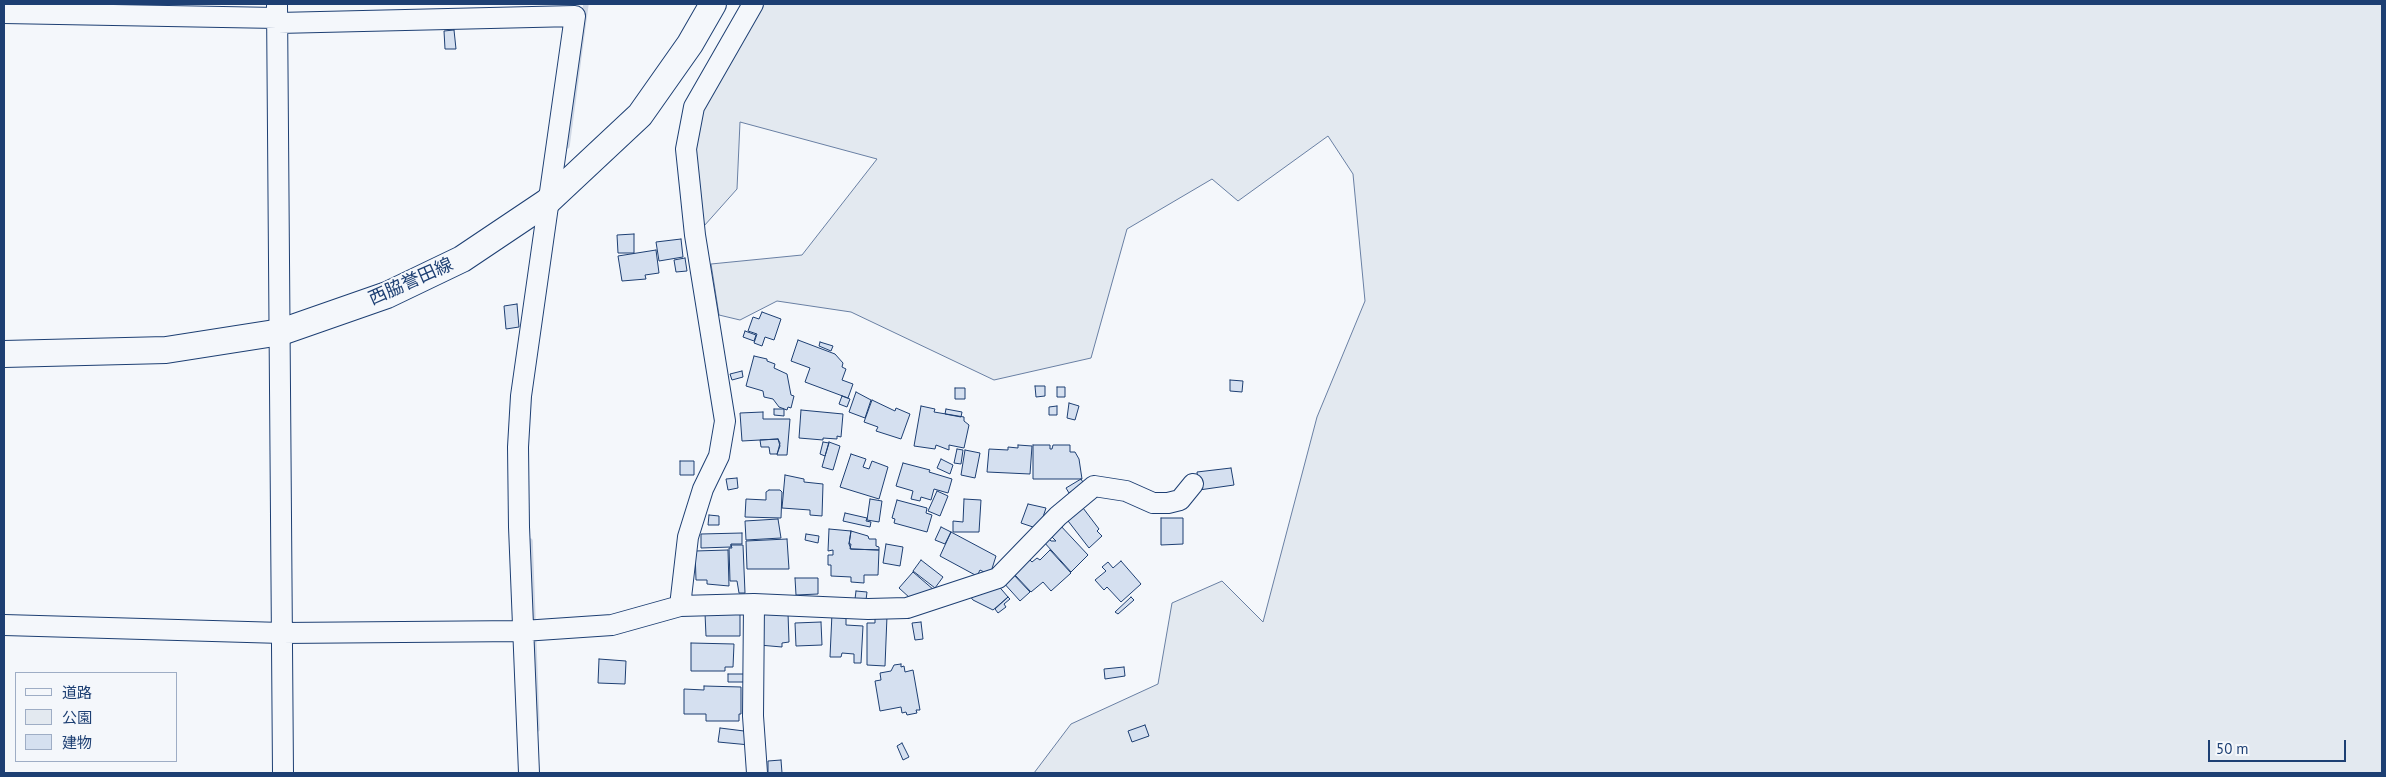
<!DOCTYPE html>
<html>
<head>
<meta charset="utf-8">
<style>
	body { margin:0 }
	#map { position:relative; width:2386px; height:777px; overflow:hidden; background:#f4f7fb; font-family:"PT Sans","Noto Sans JP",sans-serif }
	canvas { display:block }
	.frame { position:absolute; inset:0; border:5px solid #1d3f73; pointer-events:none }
	.legend { position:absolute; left:15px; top:672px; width:162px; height:90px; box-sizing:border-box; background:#f4f7fb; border:1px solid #9eadc5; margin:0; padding:6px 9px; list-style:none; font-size:15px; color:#1d3f73 }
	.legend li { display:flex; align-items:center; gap:10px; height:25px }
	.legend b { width:25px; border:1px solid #9eadc5 }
	.scale { position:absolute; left:2208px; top:740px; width:138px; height:22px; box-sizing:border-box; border:2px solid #1d3f73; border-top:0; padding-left:6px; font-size:15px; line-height:18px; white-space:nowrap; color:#1d3f73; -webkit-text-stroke:4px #f4f7fb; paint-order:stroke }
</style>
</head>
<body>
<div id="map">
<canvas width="2386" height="777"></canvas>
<div class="frame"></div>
<ul class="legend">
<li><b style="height:6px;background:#f4f7fb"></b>道路</li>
<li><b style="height:14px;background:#e3e9f0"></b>公園</li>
<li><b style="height:14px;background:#d5e0f0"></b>建物</li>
</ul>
<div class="scale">50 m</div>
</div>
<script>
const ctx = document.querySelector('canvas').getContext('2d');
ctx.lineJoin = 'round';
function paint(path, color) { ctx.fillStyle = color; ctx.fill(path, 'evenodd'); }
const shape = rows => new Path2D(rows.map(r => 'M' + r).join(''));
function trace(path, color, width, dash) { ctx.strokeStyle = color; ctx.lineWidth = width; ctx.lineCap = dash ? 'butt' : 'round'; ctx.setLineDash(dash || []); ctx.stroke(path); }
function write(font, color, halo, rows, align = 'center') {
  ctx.font = font + ' "PT Sans","Noto Sans JP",sans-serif'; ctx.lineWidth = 4; ctx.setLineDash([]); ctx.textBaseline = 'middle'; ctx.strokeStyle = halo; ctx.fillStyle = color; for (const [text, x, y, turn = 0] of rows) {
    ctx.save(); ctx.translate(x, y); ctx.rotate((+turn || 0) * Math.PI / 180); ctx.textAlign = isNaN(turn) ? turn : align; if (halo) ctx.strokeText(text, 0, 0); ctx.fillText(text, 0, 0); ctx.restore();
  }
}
const green = shape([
	[762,4,2382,4,2382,773,1034,773,1071,724,1158,684,1172,603,1222,581,1263,622,1317,417,1365,301,1353,174,1328,136,1238,201,1212,179,1127,229,1091,358,994,380,851,312,777,301,740,320,719,315,711,264,802,255,877,159,740,122,737,189,704,226,692,128,762,4]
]);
const stream = shape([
	[567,146,586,4],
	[530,541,537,729]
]);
const building = shape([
	[454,30,456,49,445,49,444,31,454,30],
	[634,234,634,253,618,253,617,235,634,234],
	[681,239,683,257,659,261,656,242,681,239],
	[656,250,659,273,645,275,646,279,622,281,618,256,656,250],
	[685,258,687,271,676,272,674,260,685,258],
	[517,304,519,327,506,329,504,306,517,304],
	[762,312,781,319,774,340,765,337,762,346,754,343,757,334,748,331,753,317,759,319,762,312],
	[745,331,756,335,754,341,743,337,745,331],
	[798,340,835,354,843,363,842,367,846,369,842,380,853,384,848,398,805,382,810,368,791,361,798,340],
	[820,342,833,346,831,351,819,346,820,342],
	[754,356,767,359,767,361,775,364,774,368,787,374,791,395,794,396,791,408,788,407,787,410,779,407,773,399,764,397,763,391,746,386,754,356],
	[742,371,743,377,732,380,730,374,742,371],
	[1230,380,1243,381,1242,392,1230,391,1230,380],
	[1035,386,1045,386,1045,396,1036,397,1035,386],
	[1057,387,1065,387,1065,397,1057,397,1057,387],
	[955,388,965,388,965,399,955,399,955,388],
	[856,392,871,400,865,418,849,412,856,392],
	[842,396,850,399,847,407,839,404,842,396],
	[872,400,895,411,896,408,910,414,901,439,876,431,878,427,864,422,872,400],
	[1069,403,1079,406,1075,420,1067,418,1069,403],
	[921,406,935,409,934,412,964,417,964,421,969,425,964,448,949,445,949,450,936,445,935,449,914,446,921,406],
	[1057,406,1057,415,1049,415,1049,407,1057,406],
	[774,409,784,409,784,416,774,415,774,409],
	[946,409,962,412,961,417,945,414,946,409],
	[801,410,843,414,841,437,837,436,837,439,823,438,823,440,799,438,801,410],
	[763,412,763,419,790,419,787,455,777,455,780,443,778,439,742,441,740,413,763,412],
	[778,439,780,446,777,454,770,454,769,447,761,447,760,440,778,439],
	[823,442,829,443,825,456,820,454,823,442],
	[829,442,840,446,833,470,822,467,829,442],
	[1018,445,1032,446,1030,474,987,472,989,449,1008,450,1008,447,1018,448,1018,445],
	[1033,445,1050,445,1050,449,1052,449,1053,445,1070,445,1070,452,1075,452,1079,459,1082,479,1033,479,1033,445],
	[957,449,963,450,961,464,954,463,957,449],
	[965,450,980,453,975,478,961,475,965,450],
	[851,454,866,459,863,467,869,469,872,461,888,467,879,499,840,487,851,454],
	[941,459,953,465,950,474,937,468,941,459],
	[680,461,694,461,694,475,680,475,680,461],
	[903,463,930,470,929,472,952,479,948,493,934,489,931,500,921,497,920,501,911,499,913,491,896,486,903,463],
	[1231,468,1234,485,1199,490,1197,472,1231,468],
	[785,475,804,479,804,482,823,484,822,516,810,515,810,510,782,508,785,475],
	[737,478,738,488,728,490,726,479,737,478],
	[1081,479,1084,484,1069,493,1066,488,1081,479],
	[769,490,780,490,782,492,781,518,745,517,746,499,766,500,766,492,769,490],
	[937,491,948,496,940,516,928,511,937,491],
	[870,499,882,501,879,522,867,520,870,499],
	[964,499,981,500,979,532,953,532,953,521,963,522,964,499],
	[897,500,927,508,926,513,932,515,927,532,894,523,895,519,892,518,897,500],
	[1028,504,1046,508,1039,529,1021,523,1028,504],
	[1080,504,1099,529,1097,531,1102,536,1089,548,1065,517,1080,504],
	[845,513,867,518,866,521,871,522,870,527,843,521,845,513],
	[709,515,719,516,719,525,708,525,709,515],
	[1161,518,1183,518,1183,544,1161,545,1161,518],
	[778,519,781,538,746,540,745,521,778,519],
	[1059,524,1088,555,1071,572,1043,541,1047,537,1051,541,1056,541,1049,534,1059,524],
	[941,527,951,532,945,544,935,540,941,527],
	[829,529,851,531,849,544,851,544,850,549,879,550,878,575,864,575,864,583,851,582,851,577,831,576,831,565,828,565,828,555,833,555,833,550,828,551,829,529],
	[851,531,868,536,869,539,876,539,876,546,879,547,879,550,851,549,849,544,851,531],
	[951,532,996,556,990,575,980,570,977,576,940,556,951,532],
	[742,533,742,544,731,544,731,547,701,548,701,534,742,533],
	[806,534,819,536,818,543,805,540,806,534],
	[787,539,789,569,747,569,746,541,787,539],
	[886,544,903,547,900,566,883,563,886,544],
	[731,545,743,545,745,593,739,593,737,581,730,581,729,548,732,548,731,545],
	[728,550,729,586,707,584,707,580,696,580,695,551,728,550],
	[1050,550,1071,573,1051,591,1043,582,1031,592,1015,575,1030,560,1032,562,1037,558,1040,560,1050,550],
	[921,560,943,577,935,588,913,571,921,560],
	[1121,561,1141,584,1121,602,1107,587,1104,590,1095,580,1106,571,1102,567,1108,562,1113,568,1121,561],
	[913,572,934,590,910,598,899,588,913,572],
	[1014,575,1030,592,1020,601,1002,581,1014,575],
	[795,578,818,578,818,594,796,595,795,578],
	[996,583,1008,597,993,610,973,600,969,595,996,583],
	[856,591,867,592,866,600,855,599,856,591],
	[1008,597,1010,599,1004,604,1006,607,998,613,995,609,1008,597],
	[1131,597,1134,600,1118,614,1115,612,1131,597],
	[705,613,740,613,740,636,706,636,705,613],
	[788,613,789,642,782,643,782,647,759,645,759,614,788,613],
	[832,613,846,614,846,625,863,626,861,663,854,663,854,654,842,653,841,657,830,657,832,613],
	[875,616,887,616,885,666,867,665,867,623,875,623,875,616],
	[821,622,822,645,796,646,795,623,821,622],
	[921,622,923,639,915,640,912,623,921,622],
	[691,643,734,644,733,667,725,667,725,671,691,671,691,643],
	[599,659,626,661,625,684,598,683,599,659],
	[901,664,901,667,904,666,905,672,913,670,920,710,916,710,917,713,907,715,906,712,902,713,901,707,880,711,875,681,881,680,880,673,891,671,894,665,901,664],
	[1124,667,1125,676,1105,679,1104,669,1124,667],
	[728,674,748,674,748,682,728,682,728,674],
	[704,686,741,687,741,714,739,714,739,721,706,721,706,714,684,714,684,689,704,690,704,686],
	[1145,725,1149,736,1132,742,1128,731,1145,725],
	[720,728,752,732,750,745,718,742,720,728],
	[902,743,909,757,903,760,897,746,902,743],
	[781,760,782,773,768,773,768,761,781,760]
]);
const minor = shape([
	[277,4,283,773],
	[4,13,277,18,278,23,575,16,521,396,518,447,519,527,529,773],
	[754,604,753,716,757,773],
	[680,606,688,537,703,489,719,456,725,421,695,235,686,149,694,107,753,4],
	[4,625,282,633,523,631,612,625,680,606,754,604,868,609,907,608,998,578,1058,516,1094,486,1126,491,1153,503,1168,503,1180,500,1193,484]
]);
const major = shape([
	[4,354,166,350,281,332,387,295,462,259,547,202,640,115,690,44,713,4]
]);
const streetNames = [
	["西脇誉田線",411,282,-24]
];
paint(green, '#e3e9f0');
trace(green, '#687fa3', 1);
trace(stream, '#cfd7e4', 5.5);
paint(building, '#d5e0f0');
trace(building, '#1d3f73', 1);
trace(minor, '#1d3f73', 22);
trace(major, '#1d3f73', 28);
trace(minor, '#f4f7fb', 20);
trace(major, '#f4f7fb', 26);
write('18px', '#1d3f73', '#f4f7fb', streetNames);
</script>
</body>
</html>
